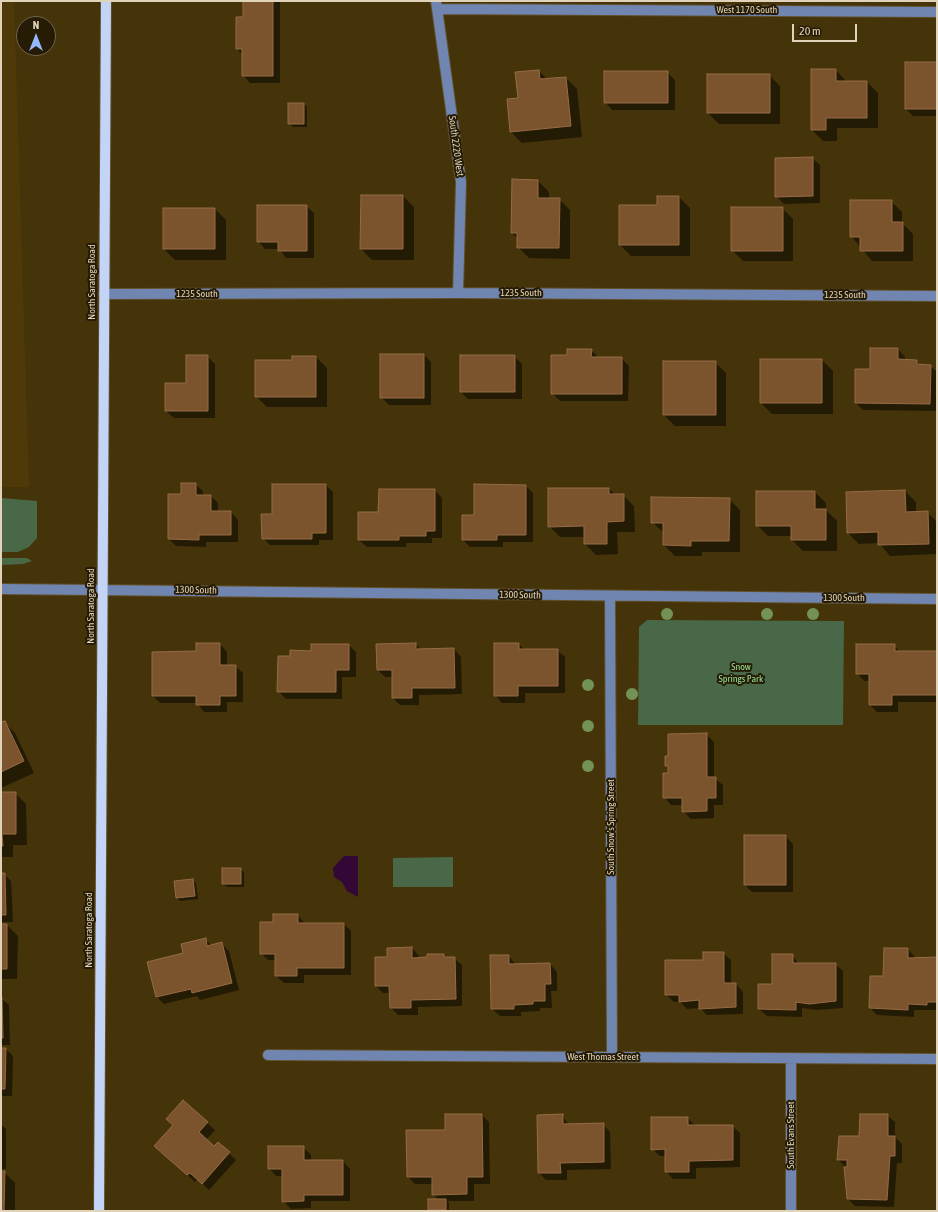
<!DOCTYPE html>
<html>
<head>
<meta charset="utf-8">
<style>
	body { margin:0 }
	#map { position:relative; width:938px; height:1212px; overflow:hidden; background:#45330a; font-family:"Asap Condensed",sans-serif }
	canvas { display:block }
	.frame { position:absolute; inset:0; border:2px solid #e0d3b9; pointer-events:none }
	.north { position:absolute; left:16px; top:16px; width:40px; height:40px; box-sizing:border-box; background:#261c06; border:1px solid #70654e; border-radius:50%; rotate:0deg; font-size:11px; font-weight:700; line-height:16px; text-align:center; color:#e0d3b9 }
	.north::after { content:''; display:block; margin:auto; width:14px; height:18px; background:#94b7fd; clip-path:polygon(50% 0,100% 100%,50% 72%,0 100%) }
	.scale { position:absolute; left:792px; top:24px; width:65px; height:18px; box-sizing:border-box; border:2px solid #e0d3b9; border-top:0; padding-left:5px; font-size:12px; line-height:14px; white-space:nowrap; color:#e0d3b9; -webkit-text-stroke:3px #261c06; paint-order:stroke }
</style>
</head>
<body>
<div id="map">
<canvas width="938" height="1212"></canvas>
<div class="frame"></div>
<div class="north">N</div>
<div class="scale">20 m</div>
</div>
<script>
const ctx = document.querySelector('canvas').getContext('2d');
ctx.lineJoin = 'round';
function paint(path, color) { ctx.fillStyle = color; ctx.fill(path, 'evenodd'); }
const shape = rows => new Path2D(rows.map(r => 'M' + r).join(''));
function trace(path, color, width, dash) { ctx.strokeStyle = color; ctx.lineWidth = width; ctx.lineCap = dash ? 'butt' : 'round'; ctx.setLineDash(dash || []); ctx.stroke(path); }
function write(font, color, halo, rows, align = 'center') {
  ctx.font = font + ' "Asap Condensed",sans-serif'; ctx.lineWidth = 4; ctx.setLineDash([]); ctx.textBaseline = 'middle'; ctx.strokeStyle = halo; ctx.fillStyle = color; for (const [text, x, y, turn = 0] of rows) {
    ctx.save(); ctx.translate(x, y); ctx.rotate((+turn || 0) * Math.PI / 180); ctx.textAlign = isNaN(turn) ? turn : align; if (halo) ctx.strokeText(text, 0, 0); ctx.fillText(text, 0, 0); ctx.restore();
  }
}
const built = shape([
	[1,1,14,1,29,487,1,487]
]);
const green = shape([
	[2,498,37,501,37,538,29,547,18,552,1,552],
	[1,558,27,558,32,561,23,564,1,565],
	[647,620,844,621,843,725,638,725,639,627],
	[453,857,453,887,393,887,393,858]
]);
const water = shape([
	[344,856,358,856,358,897,347,891,342,882,334,877,333,868]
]);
const shadow = shape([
	[244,1,280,2,280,83,250,83,243,75,243,55,237,49,244,18],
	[937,63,937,116,913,116,906,109],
	[836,70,847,82,867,82,878,93,878,128,837,128,837,141,823,141,812,130],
	[539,71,547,79,566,78,577,89,582,137,522,143,511,132,519,98],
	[667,72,675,80,675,110,612,110,605,102],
	[769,75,780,86,780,124,719,124,708,113],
	[304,104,307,107,307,127,293,127,289,124],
	[812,158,820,165,820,203,784,204,776,196],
	[513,180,538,181,549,192,549,199,559,199,570,210,570,259,529,258,518,247,518,239,512,233],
	[362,196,403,196,414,207,414,260,372,260,361,249],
	[679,197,690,208,690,256,631,256,620,245,658,206],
	[891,201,902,212,902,223,913,234,913,261,872,261,851,236],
	[306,206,314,213,314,258,286,258,279,249,265,249,258,241],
	[782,208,793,219,793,261,743,261,732,250],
	[164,209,215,209,226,220,226,260,175,260,164,249],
	[871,349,898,349,905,357,905,360,916,361,921,365,930,366,937,372,937,411,863,410,856,403,856,370,871,370],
	[591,350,599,358,621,358,629,366,628,401,560,401,552,393,568,356],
	[424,355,431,362,431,405,389,405,381,397],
	[207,356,215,364,215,418,174,418,166,411],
	[514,356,522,364,522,399,468,399,461,392],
	[316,357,327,368,327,407,267,407,256,396],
	[761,360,822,360,833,371,833,414,772,414,761,403],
	[715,362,726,373,726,426,675,426,664,415],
	[195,484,203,491,203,496,211,496,218,503,218,512,231,512,238,520,238,542,206,542,206,547,176,546,169,539,182,495],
	[326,485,333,492,333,540,319,540,319,545,270,545,263,538,273,515],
	[526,486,533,493,533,542,503,542,503,547,470,547,463,540,475,516],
	[609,488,615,495,623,495,634,506,635,532,617,532,618,554,596,555,585,544,585,537,560,537,549,526],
	[435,490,442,498,442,538,432,538,432,543,406,543,406,547,367,547,359,540,379,513],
	[905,491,916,502,916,512,927,512,937,522,937,554,890,556,879,543,859,544,848,533],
	[815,492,826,503,826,510,837,521,837,551,803,551,792,540,792,536,768,536,757,525],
	[729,499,740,510,740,552,702,552,702,556,675,556,664,545,664,533,652,522],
	[220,644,227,652,227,666,235,666,243,673,243,702,227,702,227,712,204,712,197,703,160,703,153,696,197,652],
	[416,644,421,650,454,649,461,657,462,694,419,695,419,705,400,705,393,698,393,677,385,677,378,670],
	[519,644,525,650,557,650,565,657,565,693,525,693,525,703,502,703,495,695],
	[349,645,356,652,356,677,342,677,342,699,286,699,278,691,291,657],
	[894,645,900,652,937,652,937,702,898,702,898,712,877,712,870,705,870,681,864,681,857,673],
	[4,722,15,733,34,773,1,788,1,723],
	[706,734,714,742,714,778,723,785,723,805,714,805,714,818,691,819,683,811,683,805,671,805,664,797,669,774,669,768,666,765],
	[1,793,15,793,26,804,27,845,13,845,13,857,1,857],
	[785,836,793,844,793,892,752,892,745,885],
	[240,869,244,872,244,887,227,887,223,884],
	[1,874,4,874,11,881,13,922,1,922],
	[193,880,196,883,198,899,180,901,177,898,175,882],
	[298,915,305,924,344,924,351,931,351,975,304,975,304,983,284,983,276,976,276,960,268,960,261,953,274,923],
	[1,925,7,925,18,936,17,979,1,979],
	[205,939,212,946,221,943,229,951,239,990,200,1000,197,996,164,1004,157,997,148,963,184,954],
	[412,948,419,956,419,958,444,955,447,958,454,958,462,965,462,1006,418,1007,418,1015,398,1015,391,1008,390,993,383,993,376,986,388,958],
	[908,949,915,957,915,959,937,958,937,1010,914,1010,914,1017,877,1015,870,1008,884,977],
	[723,953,731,960,731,984,736,984,743,992,743,1014,707,1015,700,1008,687,1009,680,1002,674,1002,666,995,704,961],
	[792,955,799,964,835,964,843,971,843,1008,817,1010,802,1008,802,1017,767,1016,759,1009],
	[509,956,516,965,550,964,557,972,557,991,551,991,552,1008,540,1008,540,1011,521,1012,521,1016,500,1016,492,1009],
	[1,998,9,1005,10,1045,1,1045],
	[1,1049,6,1049,13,1056,12,1096,1,1096],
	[183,1101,215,1130,206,1140,214,1148,218,1143,236,1160,209,1190,198,1179,195,1182,163,1153],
	[482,1115,489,1122,490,1184,474,1184,474,1201,447,1201,449,1203,449,1211,430,1211,429,1200,439,1200,433,1194,433,1184,415,1184,408,1177,446,1131],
	[562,1115,569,1125,603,1124,610,1132,611,1169,567,1170,567,1180,546,1180,539,1173],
	[887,1115,895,1122,895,1137,902,1144,902,1163,897,1163,894,1207,855,1206,848,1199,847,1168,838,1160,840,1137,860,1137],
	[688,1118,695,1126,732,1126,740,1133,740,1167,696,1168,696,1179,673,1179,666,1171,666,1156,660,1156,652,1149],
	[1,1124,6,1129,6,1169,1,1169],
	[303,1147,311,1155,311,1161,343,1161,350,1169,350,1201,311,1201,311,1208,291,1209,283,1201,283,1176,276,1176,269,1168],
	[1,1172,4,1172,15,1183,15,1211,1,1211]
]);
const building = shape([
	[243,1,273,1,273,76,242,76,242,49,236,49,236,17,243,17,243,1],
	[905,62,937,62,937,109,905,109,905,62],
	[811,69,836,69,836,81,867,81,867,118,826,118,826,130,811,130,811,69],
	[539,70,540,79,566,77,571,126,510,132,507,99,518,98,515,72,539,70],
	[604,71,668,71,668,103,604,103,604,71],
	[707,74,770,74,770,113,707,113,707,74],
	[288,103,304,103,304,124,288,124,288,103],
	[813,157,813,196,775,197,775,158,813,157],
	[512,179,538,180,538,198,560,198,559,248,517,248,517,233,511,233,512,179],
	[361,195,403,195,403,249,360,249,361,195],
	[657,196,679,196,679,245,619,245,619,205,657,205,657,196],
	[850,200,892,200,892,222,903,222,903,251,860,251,860,237,850,237,850,200],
	[257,205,307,205,307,251,278,251,278,242,257,242,257,205],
	[731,207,783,207,783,251,731,251,731,207],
	[163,208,215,208,215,249,163,249,163,208],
	[870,348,898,348,898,359,917,360,917,364,931,365,930,404,855,403,855,369,870,369,870,348],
	[567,349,592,349,591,357,622,357,622,394,551,394,551,355,567,355,567,349],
	[380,354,424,354,424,398,380,398,380,354],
	[186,355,208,355,208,411,165,411,165,383,186,383,186,355],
	[460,355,515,355,515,392,460,392,460,355],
	[292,356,316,356,316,397,255,397,255,360,292,360,292,356],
	[760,359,822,359,822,403,760,403,760,359],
	[663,361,716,361,716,415,663,415,663,361],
	[181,483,196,483,196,495,211,495,211,511,231,511,231,535,199,535,199,540,168,539,168,494,181,494,181,483],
	[272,484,326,484,326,533,312,533,312,539,262,539,261,514,272,514,272,484],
	[474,484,526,485,526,535,497,535,497,540,462,540,462,515,474,515,474,484],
	[548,488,609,488,609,494,624,494,624,521,607,522,607,544,584,544,584,526,548,527,548,488],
	[379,489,435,489,435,531,426,531,426,536,399,536,399,540,358,540,358,512,378,512,379,489],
	[905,490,906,512,928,511,929,544,878,545,878,532,847,533,846,492,905,490],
	[756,491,815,491,815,509,826,509,826,540,791,540,791,526,756,526,756,491],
	[651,497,730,498,729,541,691,541,691,546,663,545,663,523,651,523,651,497],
	[196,643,220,643,220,665,236,665,236,696,220,696,220,705,196,705,196,696,152,696,152,652,196,651,196,643],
	[416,643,416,649,454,648,455,688,412,688,412,698,392,698,392,670,377,670,376,644,416,643],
	[494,643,519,643,519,649,558,649,558,686,518,686,518,696,494,696,494,643],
	[311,644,349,644,349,670,336,670,336,692,277,692,278,656,290,656,290,650,311,651,311,644],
	[856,644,895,644,895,651,937,651,937,695,892,695,892,705,869,705,869,674,856,674,856,644],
	[5,721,24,761,1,772,1,722,5,721],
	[707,733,707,777,716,777,716,798,707,798,707,811,682,812,682,798,663,798,663,773,668,773,668,766,665,766,665,756,668,756,668,734,707,733],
	[1,792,16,792,16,834,2,834,3,846,1,846,1,792],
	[744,835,786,835,786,885,744,885,744,835],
	[222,868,241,868,241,884,222,884,222,868],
	[1,873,5,873,6,915,1,915,1,873],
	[193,879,195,896,176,898,174,881,193,879],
	[273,914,298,914,298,923,344,923,344,968,297,968,297,976,275,976,275,954,260,954,260,922,273,922,273,914],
	[1,924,7,924,7,969,1,969,1,924],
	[206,938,207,946,222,942,232,983,192,993,191,989,156,997,147,962,183,953,181,944,206,938],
	[412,947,412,958,427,957,427,954,444,954,444,957,455,957,456,999,411,1000,411,1008,390,1008,389,986,375,986,375,957,387,957,387,948,412,947],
	[884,948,908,948,908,958,937,957,937,1002,927,1002,927,1005,908,1004,908,1010,869,1008,870,976,883,976,884,948],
	[703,952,724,952,724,983,736,983,736,1007,699,1009,699,1000,679,1002,679,995,665,995,665,960,703,960,703,952],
	[772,954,793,954,793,963,836,963,836,1001,809,1004,796,1002,796,1010,758,1009,758,984,772,984,772,954],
	[490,955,509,955,509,964,550,963,551,984,545,984,545,1001,533,1001,533,1004,514,1005,514,1009,491,1009,490,955],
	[1,997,2,997,3,1038,1,1038,1,997],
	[1,1048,6,1048,5,1089,1,1089,1,1048],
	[183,1100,208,1122,199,1132,214,1146,218,1142,230,1152,202,1184,190,1173,187,1175,154,1146,173,1125,166,1119,183,1100],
	[445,1114,482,1114,483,1177,467,1177,467,1194,432,1195,432,1177,407,1177,406,1130,445,1130,445,1114],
	[563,1114,563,1124,604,1123,604,1162,560,1163,561,1173,538,1173,537,1115,563,1114],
	[860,1114,888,1114,888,1136,895,1136,895,1156,890,1156,887,1200,847,1199,844,1167,847,1167,847,1160,837,1160,839,1136,859,1136,860,1114],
	[651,1117,688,1117,688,1125,733,1125,733,1160,689,1161,689,1172,665,1172,665,1149,651,1150,651,1117],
	[268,1146,304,1146,304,1160,343,1160,343,1195,304,1195,304,1201,282,1202,282,1169,268,1169,268,1146],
	[1,1171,5,1171,4,1211,1,1211,1,1171],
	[428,1199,446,1199,446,1210,428,1210,428,1199]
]);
const minor = shape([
	[436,1,461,182,458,293],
	[438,9,937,12],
	[104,294,458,293,937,296],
	[1,589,937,599],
	[610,596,612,1057],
	[268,1055,937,1059],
	[791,1058,791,1211]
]);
const major = shape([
	[99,1211,106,1]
]);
const trees = [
	[667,614],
	[767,614],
	[813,614],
	[588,685],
	[632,694],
	[588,726],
	[588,766]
];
const streetNames = [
	["West 1170 South",747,10],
	["South 2220 West",456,146,82],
	["North Saratoga Road",92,282,-90],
	["1235 South",521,293],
	["1235 South",197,294],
	["1235 South",845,295],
	["1300 South",196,590,1],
	["1300 South",520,595,1],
	["1300 South",844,598],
	["North Saratoga Road",91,606,-90],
	["South Snow's Spring Street",611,827,-90],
	["North Saratoga Road",89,930,-90],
	["West Thomas Street",603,1057],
	["South Evans Street",791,1135,-90]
];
const parkNames = [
	["Snow",741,667],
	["Springs Park",741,679]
];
paint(built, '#4e3a08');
paint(green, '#486847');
paint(water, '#330837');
paint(shadow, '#0007');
paint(building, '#7b532c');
trace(building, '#956c45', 1);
trace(minor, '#61502a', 12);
trace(major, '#61502a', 12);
trace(minor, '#7085b0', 10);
trace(major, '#c3d4f7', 10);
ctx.fillStyle = '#729256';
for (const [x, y] of trees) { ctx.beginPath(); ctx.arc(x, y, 6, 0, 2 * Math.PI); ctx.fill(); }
write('10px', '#e0d3b9', '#261c06', streetNames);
write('10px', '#96df95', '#261c06', parkNames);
</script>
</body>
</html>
